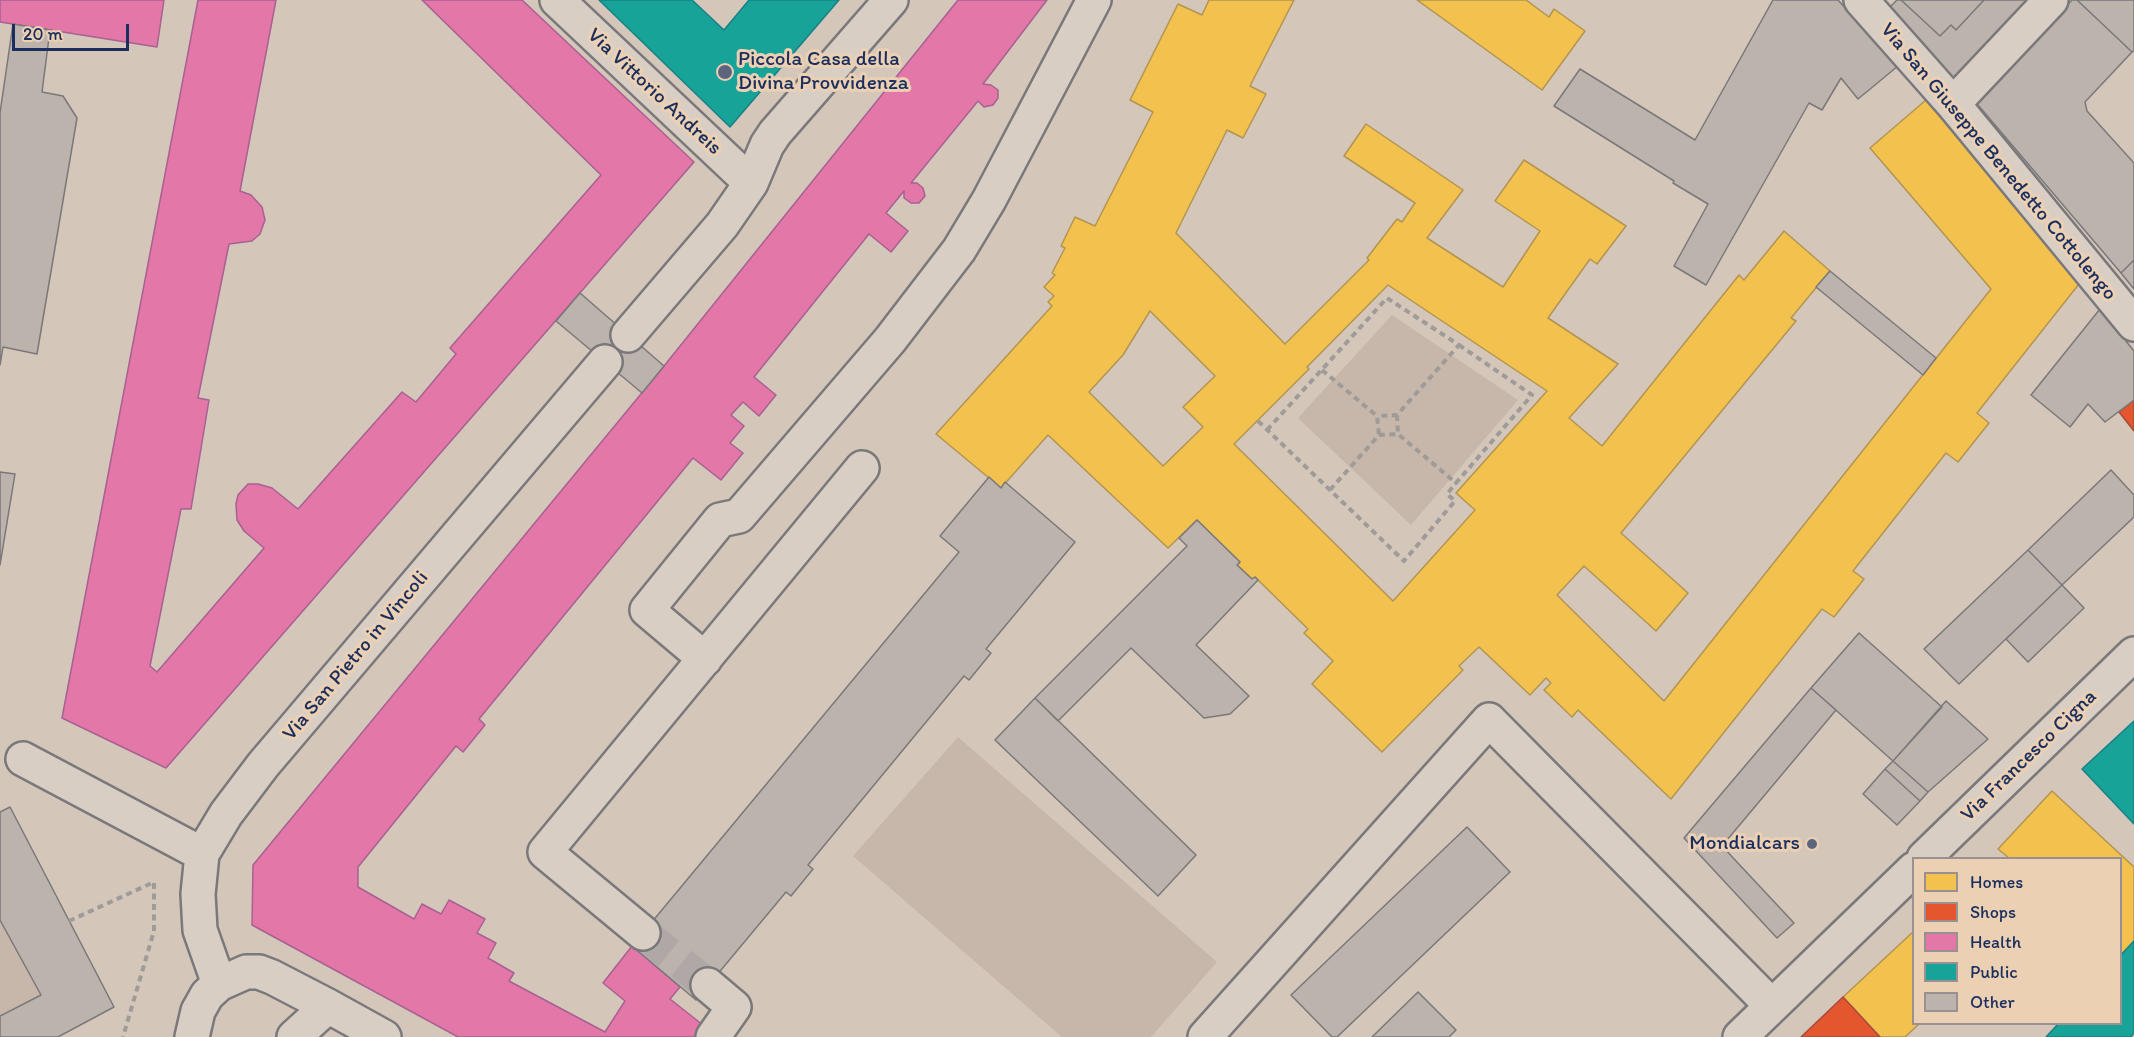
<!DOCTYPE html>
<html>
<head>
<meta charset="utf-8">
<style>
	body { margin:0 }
	#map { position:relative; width:2134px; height:1037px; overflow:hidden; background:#d4c6b9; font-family:Itim,sans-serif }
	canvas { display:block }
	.legend { position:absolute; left:1912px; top:857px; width:210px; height:168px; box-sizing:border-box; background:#ecd0b3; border:2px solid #989091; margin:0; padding:8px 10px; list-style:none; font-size:18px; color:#1b2f5e }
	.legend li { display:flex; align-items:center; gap:12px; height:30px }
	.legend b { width:30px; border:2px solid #989091 }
	.scale { position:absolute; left:12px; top:24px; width:117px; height:27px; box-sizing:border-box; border:3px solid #1b2f5e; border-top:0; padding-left:8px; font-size:18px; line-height:21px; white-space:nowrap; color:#1b2f5e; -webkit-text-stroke:4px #ecd0b3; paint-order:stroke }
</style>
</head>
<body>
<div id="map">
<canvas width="2134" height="1037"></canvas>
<ul class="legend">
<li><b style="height:16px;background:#f2c14e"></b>Homes</li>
<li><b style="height:16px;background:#e4572e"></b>Shops</li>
<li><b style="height:16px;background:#e377a8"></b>Health</li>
<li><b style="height:16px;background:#17a398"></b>Public</li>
<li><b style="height:16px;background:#bcb3ac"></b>Other</li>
</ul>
<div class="scale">20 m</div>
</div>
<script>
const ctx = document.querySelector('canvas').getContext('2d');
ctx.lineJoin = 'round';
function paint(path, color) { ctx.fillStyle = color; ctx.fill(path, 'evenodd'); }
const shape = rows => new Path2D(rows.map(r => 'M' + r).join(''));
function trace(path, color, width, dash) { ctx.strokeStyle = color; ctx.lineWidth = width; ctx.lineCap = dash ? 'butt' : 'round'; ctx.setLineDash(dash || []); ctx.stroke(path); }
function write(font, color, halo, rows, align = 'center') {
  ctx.font = font + ' Itim,sans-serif'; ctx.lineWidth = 6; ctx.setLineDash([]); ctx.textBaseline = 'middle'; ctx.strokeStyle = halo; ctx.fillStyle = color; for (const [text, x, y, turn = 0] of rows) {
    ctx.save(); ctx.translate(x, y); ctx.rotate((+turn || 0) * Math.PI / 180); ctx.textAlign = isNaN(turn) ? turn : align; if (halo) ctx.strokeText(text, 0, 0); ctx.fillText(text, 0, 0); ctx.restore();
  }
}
const green = shape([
	[1392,315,1518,400,1411,525,1298,418],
	[958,737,1217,962,1151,1037,1062,1037,853,856],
	[0,920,41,995,0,1016]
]);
const homes = shape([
	[1209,0,1294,0,1250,86,1266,94,1243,138,1227,130,1176,233,1285,344,1369,260,1367,258,1397,219,1402,222,1415,203,1344,156,1366,124,1463,190,1427,238,1503,287,1540,231,1495,201,1524,160,1626,226,1597,264,1590,259,1548,318,1618,364,1569,418,1602,446,1739,275,1744,280,1784,231,1830,271,1791,318,1796,321,1621,533,1688,593,1656,631,1584,566,1557,595,1664,701,1991,289,1870,148,1926,100,2079,284,1977,413,1989,423,1958,462,1946,453,1853,571,1864,579,1834,617,1822,609,1671,799,1578,710,1572,717,1544,690,1551,683,1546,678,1530,695,1479,647,1459,666,1463,670,1382,752,1312,684,1333,661,1304,633,1308,629,1255,577,1252,579,1237,565,1240,562,1197,520,1168,548,1048,435,1001,488,936,434,1052,306,1048,302,1054,296,1044,287,1055,275,1052,273,1065,248,1061,246,1075,217,1095,226,1153,112,1130,100,1178,4,1202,15,1209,0],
	[1388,285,1547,391,1456,493,1475,510,1393,601,1234,444,1309,369,1307,367,1388,285],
	[1150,311,1215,376,1183,407,1203,427,1163,466,1089,392,1123,355,1150,311],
	[1417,0,1526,0,1549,17,1554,9,1585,31,1542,90,1417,0],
	[2052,791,2134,867,2134,941,2120,956,2120,858,2009,858,1998,849,2052,791],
	[1914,931,1914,1024,1919,1024,1905,1037,1880,1037,1843,997,1914,931]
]);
const shops = shape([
	[2134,400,2134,431,2119,412,2134,400],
	[1843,997,1880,1037,1801,1037,1843,997]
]);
const health = shape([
	[0,0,164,0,157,47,0,22,0,0],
	[198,0,276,0,240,191,251,195,262,207,265,220,260,234,252,241,229,244,198,398,209,400,191,509,181,509,150,666,157,672,264,548,244,531,237,520,236,504,238,495,248,484,258,484,272,488,298,509,402,392,416,402,456,354,450,348,601,175,422,0,522,0,694,162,166,768,62,718,198,0],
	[958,0,1047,0,983,84,991,85,998,90,998,98,993,105,984,107,978,101,911,183,917,183,923,188,925,196,919,203,911,203,904,198,904,191,886,213,908,231,891,252,869,234,754,377,776,395,759,416,743,402,731,415,744,426,730,443,743,453,721,480,693,458,479,719,485,725,463,752,456,746,358,867,358,887,414,919,422,904,441,914,449,900,485,919,477,933,496,943,488,958,514,973,509,981,605,1032,625,1001,603,983,632,946,680,987,670,999,708,1029,703,1037,458,1037,252,925,253,865,664,366,958,0]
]);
const public = shape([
	[599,0,692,0,724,30,749,0,839,0,730,127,599,0],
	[2134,721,2134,824,2082,769,2134,721],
	[2134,941,2134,1033,2131,1037,2046,1037,2058,1024,2120,1024,2120,956,2134,941]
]);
const building = shape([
	[1773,0,1838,0,1898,66,1858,99,1841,78,1822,110,1809,103,1706,285,1674,266,1708,204,1673,183,1674,181,1554,106,1580,69,1695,140,1773,0],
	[1897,0,1901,0,1940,36,1951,25,1956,30,1984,0,2033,0,1956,84,1889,8,1897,0],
	[1901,0,1984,0,1956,30,1951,25,1940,36,1901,0],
	[2072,0,2077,0,2132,52,2085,102,2087,111,2134,163,2134,260,2121,273,1978,105,1978,99,2072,0],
	[2077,0,2134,0,2134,51,2132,52,2077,0],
	[13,24,50,30,42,92,63,96,77,118,37,354,3,347,0,365,0,113,13,24],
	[2134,260,2134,289,2121,273,2134,260],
	[1830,271,1936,358,1923,375,1816,287,1830,271],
	[580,293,664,366,642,393,556,321,580,293],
	[2100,309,2134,351,2134,400,2105,422,2088,404,2070,427,2031,395,2100,309],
	[2111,470,2134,495,2134,517,2062,585,2028,550,2111,470],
	[0,472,15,474,0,565,0,472],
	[989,477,1001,488,1005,482,1075,542,986,649,991,653,969,680,964,676,808,865,813,869,791,896,786,892,696,1000,632,946,959,552,940,536,989,477],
	[1197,520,1240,562,1237,565,1252,579,1255,577,1258,580,1196,645,1249,696,1230,714,1204,718,1131,648,1058,721,1035,698,1187,546,1179,538,1197,520],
	[2028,550,2062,585,1959,684,1924,649,2028,550],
	[2062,585,2084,608,2028,662,2006,639,2062,585],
	[1859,633,1942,707,1893,761,1811,688,1859,633],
	[1811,688,1836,710,1722,846,1794,923,1777,938,1684,838,1811,688],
	[1035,698,1196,855,1158,896,995,740,1035,698],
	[1946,701,1988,739,1928,792,1893,761,1946,701],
	[1893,761,1928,792,1920,801,1885,769,1893,761],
	[1885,769,1920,801,1897,825,1863,794,1885,769],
	[10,807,114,1007,58,1037,0,1037,0,1016,41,995,0,920,0,812,10,807],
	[1467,827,1510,872,1337,1037,1332,1037,1291,995,1467,827],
	[1418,992,1456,1030,1449,1037,1372,1037,1418,992]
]);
const minorTunnel = shape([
	[643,933,708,985]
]);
const path = shape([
	[1322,370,1377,416,1379,435],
	[1397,415,1398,434],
	[1258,421,1404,561,1455,501,1447,494,1456,483],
	[1267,430,1387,298,1459,345,1397,415,1377,416],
	[1330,490,1379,435,1398,434,1456,483,1532,395,1459,345],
	[69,921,154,882,154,931,123,1037]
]);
const minor = shape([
	[557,0,751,183],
	[1861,0,1953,104,2134,324],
	[1953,104,2051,0],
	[628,335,722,225,751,183,767,145,775,133,891,0],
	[705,659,647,610,720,520,739,516,890,340,959,250,989,200,1094,0],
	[23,759,202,854],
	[1924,858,2134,654],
	[643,933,545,852,862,468],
	[219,984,200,930,198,894,202,854,226,814,263,765,605,362],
	[708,985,734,1007,713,1037],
	[328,1006,384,1037],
	[192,1037,198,1011,207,995,219,984,246,972,259,972,272,977,328,1006,294,1037],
	[1205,1037,1489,720,1772,1006],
	[1740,1037,1914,869]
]);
const markers = [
	[725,72,8,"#5c647e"],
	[1812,844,6,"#5c647e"]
];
const poiNames = [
	["Piccola Casa della",738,60],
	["Divina Provvidenza",738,84],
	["Mondialcars",1800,844,"right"]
];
const streetNames = [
	["Via Vittorio Andreis",654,92,43],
	["Via San Giuseppe Benedetto Cottolengo",1998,162,50],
	["Via San Pietro in Vincoli",356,656,-50],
	["Via Francesco Cigna",2029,756,-44]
];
paint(green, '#c6b7aa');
paint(homes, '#f2c14e');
trace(homes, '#b29553', 1.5);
paint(shops, '#e4572e');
trace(shops, '#a84b3c', 1.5);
paint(health, '#e377a8');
trace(health, '#a76192', 1.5);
paint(public, '#17a398');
trace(public, '#188087', 1.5);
paint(building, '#bcb3ac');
trace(building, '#7a787b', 1.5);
trace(minorTunnel, '#afa8a7', 33, [33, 16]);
trace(minor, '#7a787b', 38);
trace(path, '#9e9b99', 4, [6, 4.5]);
trace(minor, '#d8cec4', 33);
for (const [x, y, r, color] of markers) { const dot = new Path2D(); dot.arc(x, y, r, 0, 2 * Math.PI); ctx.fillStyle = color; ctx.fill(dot); trace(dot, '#ecd0b3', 2); }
write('21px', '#1b2f5e', '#ecd0b3', poiNames, 'left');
write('21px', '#1b2f5e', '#ecd0b3', streetNames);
</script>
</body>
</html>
